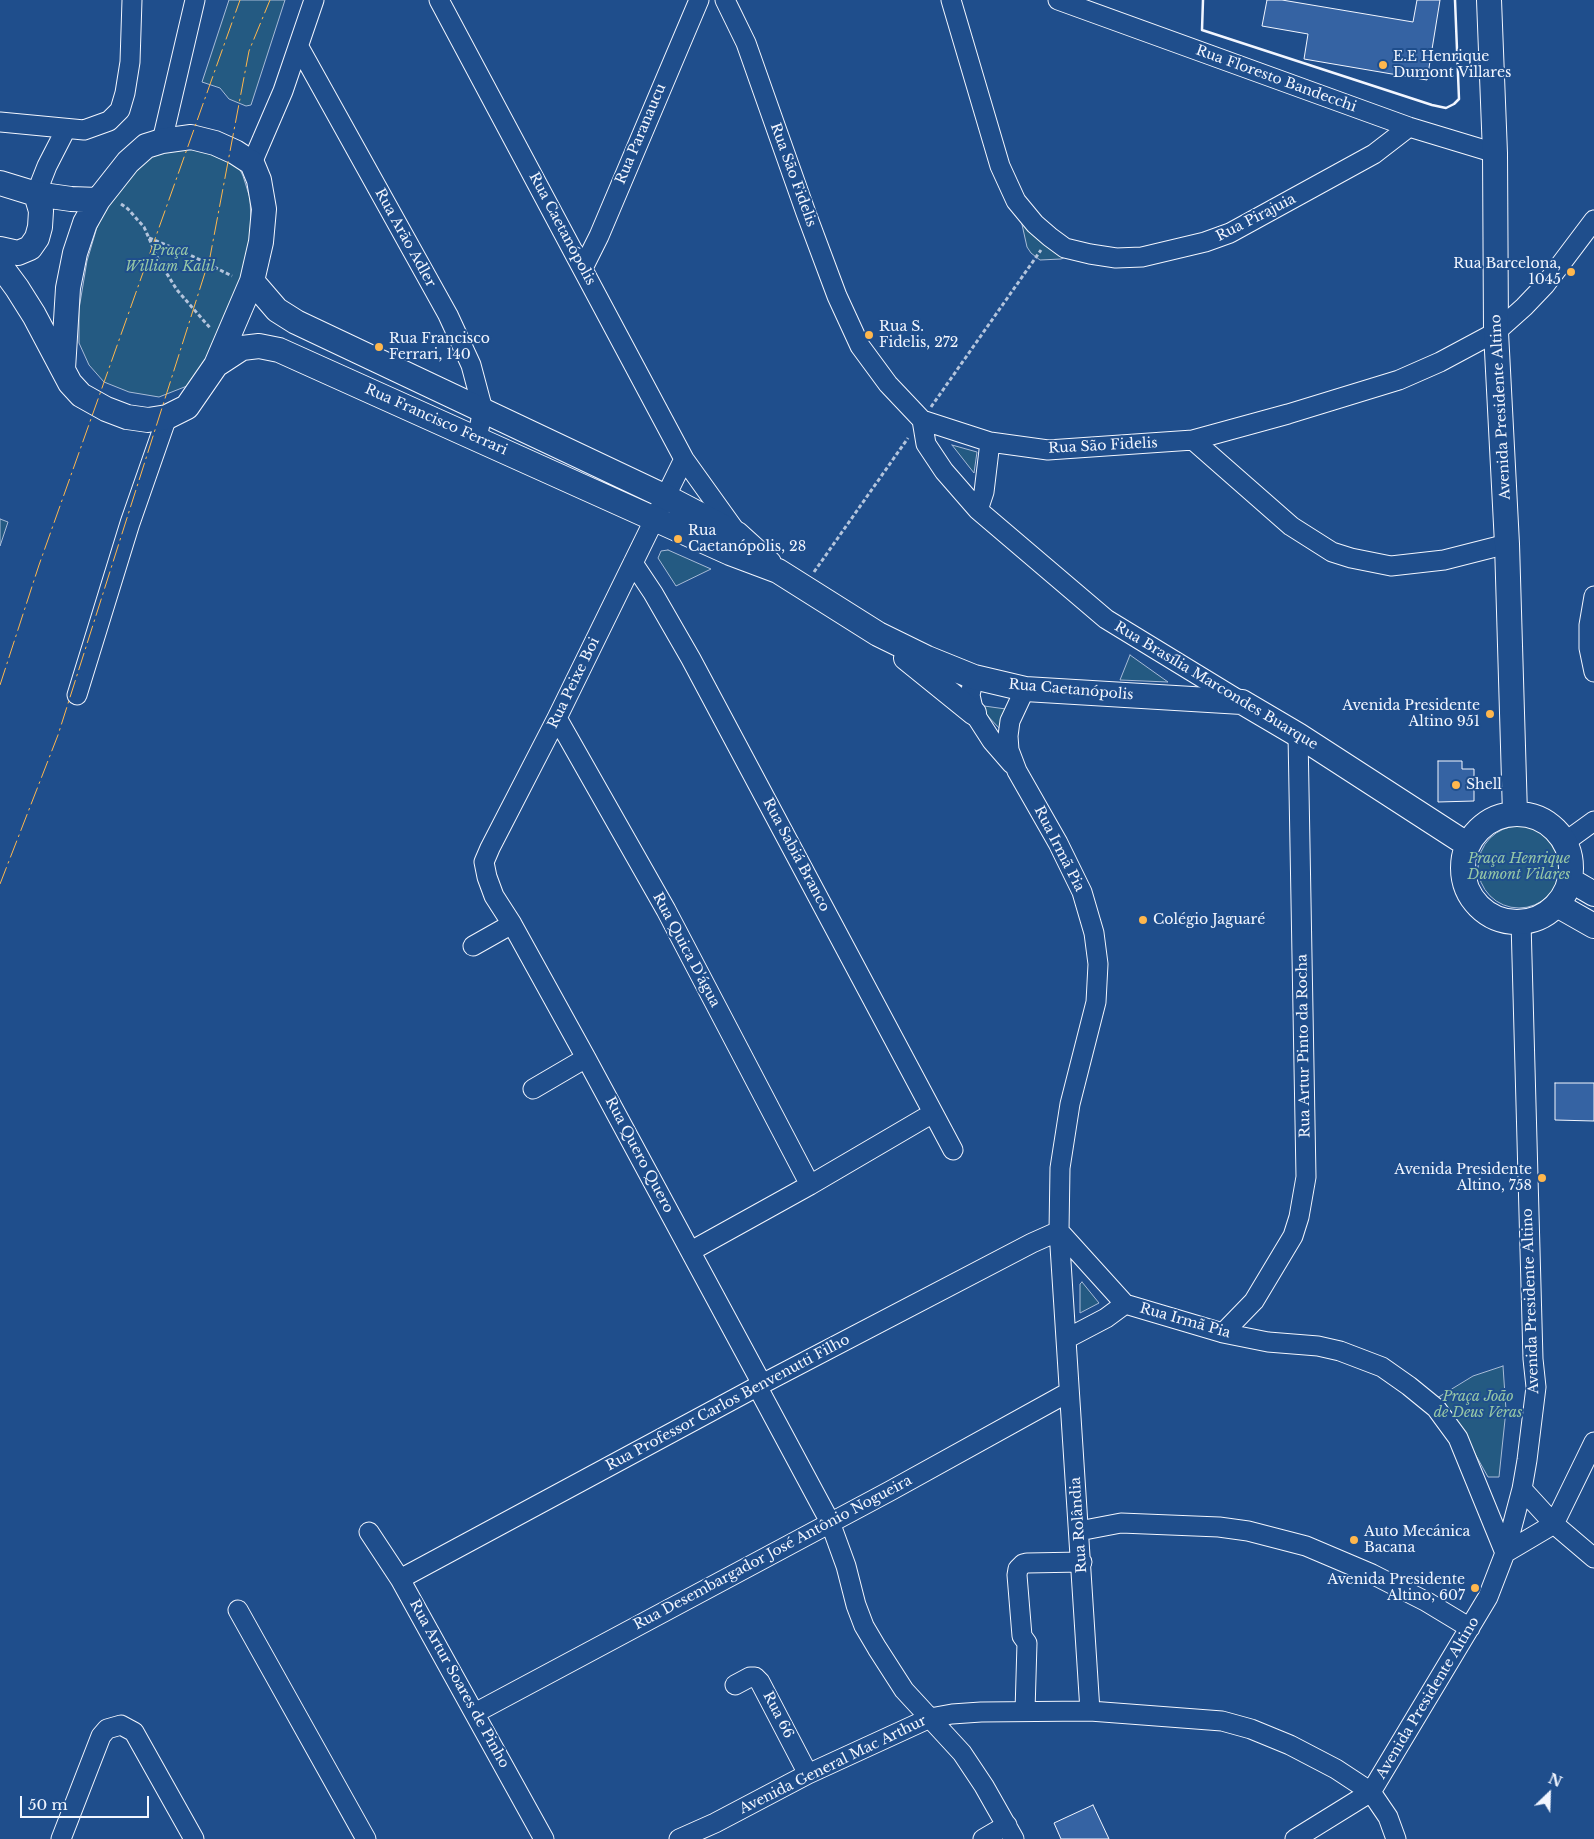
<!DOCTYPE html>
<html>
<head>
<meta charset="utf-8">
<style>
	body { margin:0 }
	#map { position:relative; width:1594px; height:1839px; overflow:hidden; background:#1f4e8c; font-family:"Libre Baskerville",serif }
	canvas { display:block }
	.north { position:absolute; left:1524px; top:1769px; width:50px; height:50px; -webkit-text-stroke:4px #1f4e8c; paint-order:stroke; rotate:24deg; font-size:14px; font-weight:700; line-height:20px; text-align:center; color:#f2f6ff }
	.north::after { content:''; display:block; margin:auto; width:18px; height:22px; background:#f2f6ff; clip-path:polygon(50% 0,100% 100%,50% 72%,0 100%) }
	.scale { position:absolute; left:20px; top:1796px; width:129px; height:22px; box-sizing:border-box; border:2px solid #f2f6ff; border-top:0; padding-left:6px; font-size:15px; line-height:18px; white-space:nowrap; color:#f2f6ff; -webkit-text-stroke:4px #1f4e8c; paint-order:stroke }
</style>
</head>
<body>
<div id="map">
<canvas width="1594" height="1839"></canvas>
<div class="north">N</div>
<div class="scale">50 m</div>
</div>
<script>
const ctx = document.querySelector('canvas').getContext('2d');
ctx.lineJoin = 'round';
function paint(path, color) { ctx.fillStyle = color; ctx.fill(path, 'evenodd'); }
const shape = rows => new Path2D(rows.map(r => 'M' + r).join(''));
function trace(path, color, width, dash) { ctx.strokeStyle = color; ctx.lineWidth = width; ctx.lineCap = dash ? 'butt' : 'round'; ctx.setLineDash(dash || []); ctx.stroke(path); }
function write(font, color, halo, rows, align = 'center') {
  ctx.font = font + ' "Libre Baskerville",serif'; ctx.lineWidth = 4; ctx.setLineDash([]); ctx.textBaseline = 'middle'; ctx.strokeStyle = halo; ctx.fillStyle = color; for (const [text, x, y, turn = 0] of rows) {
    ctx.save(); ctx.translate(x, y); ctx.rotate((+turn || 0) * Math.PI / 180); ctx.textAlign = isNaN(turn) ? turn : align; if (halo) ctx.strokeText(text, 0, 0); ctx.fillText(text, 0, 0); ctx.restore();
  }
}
const green = shape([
	[229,0,285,0,251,105,246,106,229,99,220,88,202,82,229,0],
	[186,142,235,159,243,176,250,198,252,247,221,342,187,386,159,397,129,392,104,382,89,365,79,343,79,309,87,261,97,227,111,198,144,161,171,145,186,142],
	[1021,220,1072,254,1061,259,1040,260,1031,253,1027,247,1021,220],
	[952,445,977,452,974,473,952,445],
	[0,519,8,522,0,546,0,519],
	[668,550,711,569,676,586,658,558,661,551,668,550],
	[1130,655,1168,682,1120,680,1130,655],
	[977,705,1013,710,1003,732,977,705],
	'1478 867a41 41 0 1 1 82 0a41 41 0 1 1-82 0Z',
	[1082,1282,1099,1303,1080,1313,1080,1284,1082,1282],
	[1503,1366,1506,1410,1499,1477,1488,1477,1451,1411,1437,1398,1473,1376,1503,1366]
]);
const building = shape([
	[1267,0,1282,0,1413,22,1417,0,1440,0,1427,80,1304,59,1308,34,1262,26,1267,0],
	[1438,761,1462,761,1462,769,1474,769,1474,801,1438,802,1438,761],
	[1555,1083,1594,1083,1594,1121,1555,1120,1555,1083],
	[1093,1805,1109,1839,1061,1839,1054,1823,1093,1805]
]);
const path = shape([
	[121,204,128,209,144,227,159,261,177,290,211,329],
	[149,238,186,253,232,276],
	[931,407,1041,250],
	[814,572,908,438]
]);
const minor = shape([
	[439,0,684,459,737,533],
	[725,0,746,43,806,213,837,296,860,346,888,384,922,420,990,442,1048,450,1193,440,1288,414,1399,380,1440,362,1496,332,1524,307,1545,285,1594,220],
	[951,0,1000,166,1016,201,1035,224,1050,237,1065,248,1090,254,1116,258,1142,257,1205,242,1230,233,1374,154,1409,127],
	[1058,0,1409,127,1495,153],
	[299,47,448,315,471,365,483,410,477,438],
	[0,122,84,130,109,121,120,110,125,93,130,62,132,0],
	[162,141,195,0],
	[252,163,283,91,314,0],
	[36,194,47,166,66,129],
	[583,268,599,236,699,0],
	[922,420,926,444,944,471,978,510,1106,619,1242,702],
	[1193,440,1291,526,1332,552,1351,558,1391,566,1444,560,1507,544],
	[684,459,557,718,490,848,484,862,487,877,494,896,512,924,586,1058,762,1384],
	[978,510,984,492,990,442],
	[633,563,653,593,691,659,953,1150],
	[1594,596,1589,625,1589,648,1594,672],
	[974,677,970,695,974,713,992,741,1012,764],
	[1025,689,1010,721,1008,736,1009,750,1017,771,1058,843,1082,892,1094,933,1098,964,1096,1002,1070,1104,1060,1168,1059,1231,1125,1304,1223,1333,1268,1342,1318,1346,1340,1351,1382,1367,1409,1386,1436,1408,1458,1438,1505,1553,1554,1524],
	[77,695,130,523,167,417],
	[557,718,666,910,810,1185],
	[1565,842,1594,821],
	[473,946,512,924],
	[533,1089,586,1058],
	[691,1251,810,1185,933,1113],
	[1223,1333,1254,1301,1293,1236,1299,1217,1306,1177,1298,735],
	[1066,1339,1106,1318,1125,1304],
	[757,1386,830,1522,846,1566,856,1605,864,1626,877,1648,904,1690,962,1753,984,1786,1014,1839],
	[1522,1489,1554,1524,1594,1558],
	[1554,1524,1594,1442],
	[1079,1531,1121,1523,1219,1527,1248,1531,1306,1546,1372,1574,1427,1602,1470,1628],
	[369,1532,400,1579,544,1839],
	[400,1579,762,1384,1032,1243,1059,1231,1090,1711],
	[238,1610,366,1839],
	[735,1685,750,1677,755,1677,760,1682,808,1774],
	[1025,1711,1027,1643,1022,1636,1017,1575,1018,1569,1023,1564,1027,1563,1082,1562],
	[475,1713,890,1491,1069,1392],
	[61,1839,101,1736,107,1729,121,1725,134,1732,194,1839],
	[679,1839,715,1823,808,1774,930,1718,952,1714,981,1712,1090,1711,1222,1721,1251,1729,1290,1745,1336,1769,1371,1792,1388,1817,1396,1839],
	[983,1839,1007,1825],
	[1295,1839,1371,1792,1488,1597,1505,1553,1522,1489,1527,1460,1536,1387,1533,1359,1521,922]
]);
const major = shape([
	[1489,0,1495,153,1496,332,1507,544,1515,814],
	[0,183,36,194,71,199,98,200],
	[0,249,18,253,30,248,37,238,40,227,41,211,36,194],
	[0,265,17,288,34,315,70,383,81,395,106,409,127,417,148,420,167,417,187,407,216,365,252,281,261,242,264,209,259,180,252,163,235,152,215,143,191,137,162,141,146,146,128,162,98,200,85,223,75,253,68,288,63,369],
	[252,281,277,310,296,322,666,497,737,534,769,563],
	[216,365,242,348,259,346,279,350,730,553,778,571,878,634,927,658,974,677,1025,689,1242,702,1298,735,1468,845],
	[906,658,974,713],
	'1463 868a54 54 0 1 1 108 0a54 54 0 1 1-108 0Z',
	[1570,880,1594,894],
	[1557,905,1594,926]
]);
const wall = shape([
	[1203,0,1202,30,1432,105,1446,108,1454,104,1459,99,1455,0]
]);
const power = shape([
	[0,685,39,565,240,0],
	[0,884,58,735,210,257,249,51,270,0]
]);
const markers = [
	[1383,65,5,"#ffb74d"],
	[1571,272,5,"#ffb74d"],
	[869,335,5,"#ffb74d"],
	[379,347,5,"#ffb74d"],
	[678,539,5,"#ffb74d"],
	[1490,714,5,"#ffb74d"],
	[1456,785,5,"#ffb74d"],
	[1143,920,5,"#ffb74d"],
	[1542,1178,5,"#ffb74d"],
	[1354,1540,5,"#ffb74d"],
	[1475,1588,5,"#ffb74d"]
];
const poiNames = [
	["E.E Henrique",1393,57],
	["Dumont Villares",1393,73],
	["Rua Barcelona,",1561,264,"right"],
	["1045",1561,280,"right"],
	["Rua S.",879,327],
	["Fidelis, 272",879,343],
	["Rua Francisco",389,339],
	["Ferrari, 140",389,355],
	["Rua",688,531],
	["Caetanópolis, 28",688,547],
	["Avenida Presidente",1480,706,"right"],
	["Altino 951",1480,722,"right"],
	["Shell",1466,785],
	["Colégio Jaguaré",1153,920],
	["Avenida Presidente",1532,1170,"right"],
	["Altino, 758",1532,1186,"right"],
	["Auto Mecánica",1364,1532],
	["Bacana",1364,1548],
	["Avenida Presidente",1465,1580,"right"],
	["Altino, 607",1465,1596,"right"]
];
const streetNames = [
	["Rua Floresto Bandecchi",1276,79,20],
	["Rua Paranaucu",641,134,-67],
	["Rua São Fidelis",793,175,70],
	["Rua Pirajuia",1256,218,-27],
	["Rua Caetanópolis",562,229,62],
	["Rua Arão Adler",405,238,61],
	["Avenida Presidente Altino",1501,407,-93],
	["Rua Francisco Ferrari",436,420,24],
	["Rua São Fidelis",1103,446,-3],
	["Rua Peixe Boi",574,683,-64],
	["Rua Brasília Marcondes Buarque",1216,686,31],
	["Rua Caetanópolis",1071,690,5],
	["Rua Irmã Pia",1059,849,63],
	["Rua Sabiá Branco",796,855,62],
	["Rua Quica D'água",686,950,62],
	["Rua Artur Pinto da Rocha",1304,1046,-91],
	["Rua Quero Quero",639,1155,62],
	["Avenida Presidente Altino",1531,1301,-92],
	["Rua Irmã Pia",1185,1321,16],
	["Rua Professor Carlos Benvenutti Filho",728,1403,-28],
	["Rua Rolândia",1079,1525,-94],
	["Rua Desembargador José Antônio Nogueira",773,1553,-28],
	["Rua Artur Soares de Pinho",459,1684,61],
	["Avenida Presidente Altino",1428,1698,-59],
	["Rua 66",778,1715,63],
	["Avenida General Mac Arthur",833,1765,-26]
];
const parkNames = [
	["Praça",170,251],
	["William Kalil",170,267],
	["Praça Henrique",1519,859],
	["Dumont Vilares",1519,875],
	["Praça João",1478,1397],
	["de Deus Veras",1478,1413]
];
paint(green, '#245a82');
trace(green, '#a8bbd7', 1);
paint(building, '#3563a3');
trace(building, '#f2f6ff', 1);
trace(minor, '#f2f6ff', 21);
trace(major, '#f2f6ff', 26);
trace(path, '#b3c4dc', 3, [4, 2.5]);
trace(minor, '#1f4e8c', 19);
trace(major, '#1f4e8c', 24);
trace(wall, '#f2f6ff', 2.5);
trace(power, '#ffb74d', 1, [18, 4, 2.5, 4]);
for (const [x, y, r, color] of markers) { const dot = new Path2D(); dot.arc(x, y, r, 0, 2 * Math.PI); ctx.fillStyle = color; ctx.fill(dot); trace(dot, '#1f4e8c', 2); }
write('14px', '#f2f6ff', '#1f4e8c', poiNames, 'left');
write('14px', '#f2f6ff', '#1f4e8c', streetNames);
write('italic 14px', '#97c8a6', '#1f4e8c', parkNames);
</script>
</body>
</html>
